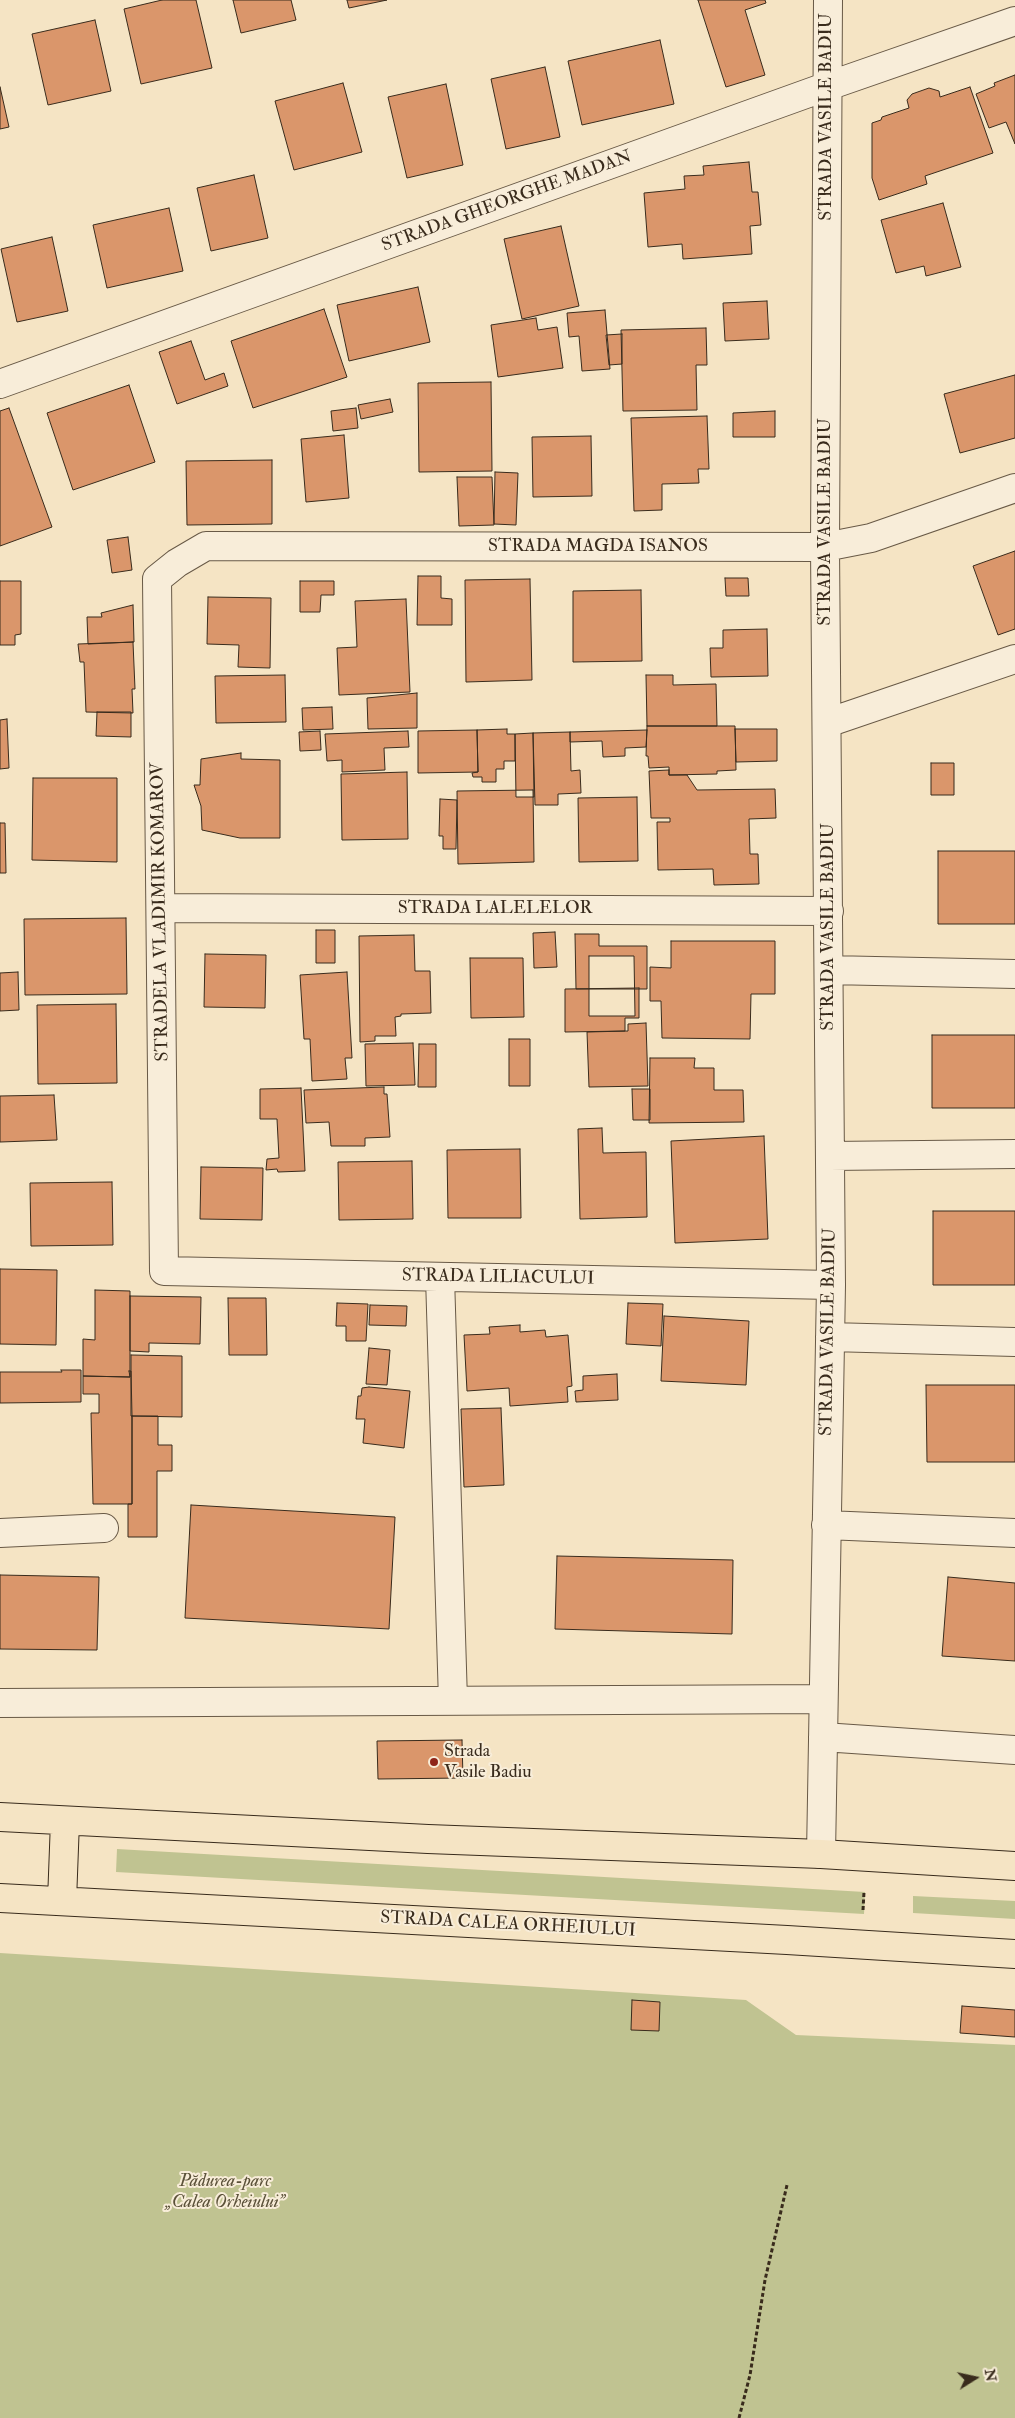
<!DOCTYPE html>
<html>
<head>
<meta charset="utf-8">
<style>
	body { margin:0 }
	#map { position:relative; width:1015px; height:2418px; overflow:hidden; background:#f5e4c4; font-family:"IM FELL Double Pica",serif }
	canvas { display:block }
	.north { position:absolute; left:950px; top:2353px; width:50px; height:50px; -webkit-text-stroke:4px #f8edd9; paint-order:stroke; rotate:80deg; font-size:14px; font-weight:700; line-height:20px; text-align:center; color:#392b1c }
	.north::after { content:''; display:block; margin:auto; width:18px; height:22px; background:#392b1c; clip-path:polygon(50% 0,100% 100%,50% 72%,0 100%) }
</style>
</head>
<body>
<div id="map">
<canvas width="1015" height="2418"></canvas>
<div class="north">N</div>
</div>
<script>
const ctx = document.querySelector('canvas').getContext('2d');
ctx.lineJoin = 'round';
function paint(path, color) { ctx.fillStyle = color; ctx.fill(path, 'evenodd'); }
const shape = rows => new Path2D(rows.map(r => 'M' + r).join(''));
function trace(path, color, width, dash) { ctx.strokeStyle = color; ctx.lineWidth = width; ctx.lineCap = dash ? 'butt' : 'round'; ctx.setLineDash(dash || []); ctx.stroke(path); }
function write(font, color, halo, rows, align = 'center') {
  ctx.font = font + ' "IM FELL Double Pica",serif'; ctx.lineWidth = 4; ctx.setLineDash([]); ctx.textBaseline = 'middle'; ctx.strokeStyle = halo; ctx.fillStyle = color; for (const [text, x, y, turn = 0] of rows) {
    ctx.save(); ctx.translate(x, y); ctx.rotate((+turn || 0) * Math.PI / 180); ctx.textAlign = isNaN(turn) ? turn : align; if (halo) ctx.strokeText(text, 0, 0); ctx.fillText(text, 0, 0); ctx.restore();
  }
}
const green = shape([
	[117,1849,865,1892,864,1914,116,1872],
	[913,1896,1015,1901,1015,1919,913,1913],
	[0,1953,746,2000,796,2035,1015,2045,1015,2418,0,2418]
]);
const building = shape([
	[162,0,196,0,212,68,141,84,124,9,162,0],
	[233,0,291,0,296,20,241,33,233,0],
	[347,0,387,0,349,8,347,0],
	[698,0,765,0,766,3,745,10,765,75,726,87,698,0],
	[95,20,111,91,48,105,32,34,95,20],
	[660,40,674,104,582,125,568,61,660,40],
	[545,67,560,137,506,149,491,79,545,67],
	[1015,75,1015,144,1006,122,989,128,976,94,995,86,994,83,1015,75],
	[343,83,362,152,294,170,275,101,343,83],
	[446,84,463,165,407,178,388,97,446,84],
	[0,87,9,127,0,129,0,87],
	[970,87,993,153,925,176,927,184,879,200,872,178,872,123,881,120,882,117,909,108,907,100,912,94,929,88,939,91,940,97,970,87],
	[749,162,752,192,758,192,761,225,750,226,752,254,683,259,682,244,648,247,644,193,685,189,684,176,704,175,703,166,749,162],
	[254,175,268,238,211,251,197,188,254,175],
	[943,203,961,267,926,276,924,266,896,273,881,220,943,203],
	[169,208,183,271,107,288,93,225,169,208],
	[561,226,579,306,522,319,504,239,561,226],
	[52,237,68,311,17,322,1,249,52,237],
	[418,287,430,342,349,361,337,305,418,287],
	[767,301,769,339,725,341,723,303,767,301],
	[324,309,347,377,253,408,231,341,324,309],
	[605,310,610,369,582,371,579,336,569,337,567,313,605,310],
	[536,318,538,330,557,327,563,368,498,377,491,325,536,318],
	[706,328,707,365,696,365,697,410,623,411,621,330,706,328],
	[622,334,622,364,609,365,606,335,622,334],
	[191,341,205,380,224,373,228,386,177,404,159,352,191,341],
	[1015,375,1015,438,960,453,944,394,1015,375],
	[491,382,492,471,419,472,418,383,491,382],
	[129,385,155,462,73,490,47,413,129,385],
	[390,399,393,412,361,419,358,405,390,399],
	[9,408,52,527,0,546,0,411,9,408],
	[356,408,358,428,333,431,331,411,356,408],
	[775,411,775,437,733,437,733,413,775,411],
	[707,416,709,469,698,469,699,483,662,484,662,510,634,511,631,418,707,416],
	[344,435,349,498,306,502,301,439,344,435],
	[591,436,592,496,533,497,532,437,591,436],
	[272,460,272,524,187,525,186,461,272,460],
	[495,472,518,473,516,525,494,524,495,472],
	[457,477,492,477,494,525,459,526,457,477],
	[128,537,132,570,112,573,107,540,128,537],
	[1015,551,1015,629,998,635,973,566,1015,551],
	[418,576,441,576,441,598,452,599,452,625,417,625,418,576],
	[725,578,748,578,749,596,726,596,725,578],
	[530,579,532,680,466,682,465,580,530,579],
	[0,581,21,581,21,634,15,635,15,645,0,645,0,581],
	[300,581,334,581,334,595,321,595,320,612,300,612,300,581],
	[641,590,642,661,573,662,573,591,641,590],
	[208,597,271,598,270,668,238,667,239,645,207,644,208,597],
	[406,599,410,692,339,695,337,648,357,647,355,601,406,599],
	[133,605,134,642,88,644,87,617,102,617,101,613,133,605],
	[767,629,768,676,711,677,710,648,723,648,723,630,767,629],
	[133,642,135,689,132,689,133,713,86,712,84,662,80,662,78,644,133,642],
	[285,675,286,722,216,723,215,676,285,675],
	[646,675,673,675,673,685,716,684,717,726,647,726,646,675],
	[417,693,417,728,368,729,367,698,417,693],
	[332,707,333,729,303,730,302,708,332,707],
	[97,712,131,712,131,737,96,736,97,712],
	[7,719,9,768,0,769,0,720,7,719],
	[647,726,735,726,736,770,717,771,717,774,669,775,669,767,649,768,648,756,646,756,647,726],
	[507,729,507,734,515,734,515,761,504,761,504,769,496,769,496,782,482,782,482,777,473,777,472,773,478,772,477,730,507,729],
	[735,729,777,729,777,761,736,762,735,729],
	[477,730,478,772,418,773,418,731,477,730],
	[647,730,646,747,625,748,625,756,603,757,602,741,570,742,570,732,647,730],
	[320,731,321,750,300,751,299,732,320,731],
	[408,731,409,747,384,748,385,770,342,772,342,760,327,761,325,734,408,731],
	[570,732,571,771,580,770,581,793,558,794,558,805,535,805,533,733,570,732],
	[533,733,534,797,516,797,515,734,533,733],
	[241,753,241,759,280,760,280,838,240,838,202,830,201,806,194,785,200,785,201,759,241,753],
	[931,763,954,763,954,795,931,795,931,763],
	[669,770,669,775,687,775,697,790,775,789,776,818,749,819,750,854,758,854,759,884,714,885,713,869,658,870,657,822,670,822,670,818,651,818,649,771,669,770],
	[407,772,408,839,342,840,341,774,407,772],
	[33,778,117,778,117,862,32,860,33,778],
	[533,790,534,862,458,864,457,791,533,790],
	[637,797,638,861,579,862,578,798,637,797],
	[440,799,457,800,456,849,443,849,443,836,439,836,440,799],
	[0,823,5,823,6,873,0,873,0,823],
	[938,851,1015,851,1015,924,938,924,938,851],
	[126,918,127,994,25,995,24,919,126,918],
	[316,930,335,930,335,963,316,963,316,930],
	[555,932,557,967,534,968,533,933,555,932],
	[575,934,599,934,599,946,647,946,647,989,576,989,575,934],
	[414,935,415,971,430,971,431,1013,401,1014,401,1016,395,1017,396,1036,375,1036,375,1041,360,1042,359,936,414,935],
	[671,941,775,941,775,994,751,994,750,1039,662,1038,661,1001,650,1001,650,967,671,968,671,941],
	[205,954,266,955,265,1008,204,1007,205,954],
	[589,956,634,956,635,1016,589,1016,589,956],
	[470,958,523,958,524,1017,471,1018,470,958],
	[18,972,19,1010,0,1011,0,973,18,972],
	[347,972,352,1058,345,1058,347,1079,312,1081,310,1039,304,1039,300,975,347,972],
	[639,988,639,1018,625,1018,625,1031,565,1032,565,989,639,988],
	[116,1004,117,1083,38,1084,37,1005,116,1004],
	[646,1023,648,1086,589,1087,587,1032,628,1031,628,1024,646,1023],
	[932,1035,1015,1035,1015,1108,932,1108,932,1035],
	[509,1039,530,1039,530,1086,509,1086,509,1039],
	[413,1043,415,1085,366,1086,365,1044,413,1043],
	[419,1044,436,1044,436,1087,418,1087,419,1044],
	[650,1058,695,1058,694,1068,714,1068,714,1090,743,1090,744,1122,649,1123,650,1058],
	[384,1087,384,1094,387,1094,390,1137,365,1138,365,1146,331,1146,329,1122,306,1123,304,1090,384,1087],
	[301,1088,305,1171,278,1172,277,1169,266,1170,267,1159,279,1158,277,1119,260,1119,260,1089,301,1088],
	[632,1089,650,1089,650,1120,633,1120,632,1089],
	[54,1095,57,1140,0,1142,0,1096,54,1095],
	[602,1128,603,1153,646,1152,647,1217,580,1219,578,1129,602,1128],
	[764,1136,768,1239,675,1243,671,1141,764,1136],
	[520,1149,521,1218,448,1218,447,1150,520,1149],
	[412,1161,413,1219,339,1220,338,1162,412,1161],
	[201,1167,263,1168,262,1220,200,1219,201,1167],
	[112,1182,113,1245,31,1246,30,1183,112,1182],
	[933,1211,1015,1211,1015,1285,933,1285,933,1211],
	[0,1269,57,1270,56,1345,0,1344,0,1269],
	[95,1290,130,1291,130,1377,83,1376,83,1339,95,1340,95,1290],
	[130,1296,201,1297,200,1344,149,1343,149,1352,130,1351,130,1296],
	[228,1298,266,1298,267,1355,229,1355,228,1298],
	[337,1303,368,1304,366,1341,346,1341,346,1326,336,1326,337,1303],
	[628,1303,663,1304,661,1346,626,1344,628,1303],
	[370,1305,407,1306,406,1326,369,1325,370,1305],
	[664,1316,749,1321,746,1385,661,1381,664,1316],
	[520,1325,520,1332,545,1330,546,1337,568,1335,572,1386,567,1387,568,1402,510,1406,509,1388,467,1391,464,1335,490,1334,489,1327,520,1325],
	[369,1348,390,1350,387,1385,366,1384,369,1348],
	[131,1355,182,1356,182,1417,131,1416,131,1355],
	[61,1370,81,1370,81,1402,0,1403,0,1372,62,1372,61,1370],
	[129,1371,131,1371,132,1416,132,1504,93,1504,91,1413,99,1413,99,1394,83,1394,83,1376,130,1377,129,1371],
	[617,1374,618,1400,576,1402,575,1391,583,1390,583,1376,617,1374],
	[926,1385,1015,1385,1015,1462,927,1462,926,1385],
	[369,1387,410,1391,404,1448,363,1443,365,1419,356,1419,358,1396,361,1396,362,1388,369,1387],
	[501,1408,504,1485,464,1487,461,1409,501,1408],
	[132,1416,158,1416,158,1445,172,1445,172,1471,157,1471,157,1537,128,1537,128,1504,132,1504,132,1416],
	[191,1505,395,1517,389,1629,185,1618,191,1505],
	[557,1556,733,1560,732,1634,555,1629,557,1556],
	[0,1575,99,1577,97,1650,0,1649,0,1575],
	[948,1577,1015,1583,1015,1661,942,1656,948,1577],
	[462,1740,463,1778,378,1779,377,1741,462,1740],
	[632,2000,660,2002,659,2031,631,2030,632,2000],
	[962,2006,1015,2010,1015,2037,960,2033,962,2006]
]);
const path = shape([
	[863,1910,864,1892],
	[739,2418,750,2375,765,2280,787,2185]
]);
const minor = shape([
	[0,384,828,86,1015,21],
	[827,723,1015,659],
	[161,908,829,911],
	[829,970,1015,974],
	[830,1156,1015,1154],
	[440,1277,453,1701],
	[831,1285,164,1271,157,579,177,563,206,546,825,547,871,538,1015,488],
	[830,1337,1015,1342],
	[826,1525,1015,1533],
	[0,1533,104,1528],
	[0,1703,823,1699],
	[823,1737,1015,1750],
	[821,1854,831,1285,825,547,828,0]
]);
const highway = shape([
	[0,1817,428,1839,821,1854,1015,1866],
	[0,1898,787,1940,1015,1954],
	[62,1901,65,1821]
]);
const markers = [
	[434,1762,5,"#8f2418"]
];
const streetNames = [
	["STRADA VASILE BADIU",827,117,-90],
	["STRADA GHEORGHE MADAN",507,202,-20],
	["STRADA VASILE BADIU",826,522,-90],
	["STRADA MAGDA ISANOS",598,547],
	["STRADA LALELELOR",495,909],
	["STRADELA VLADIMIR KOMAROV",161,912,-91],
	["STRADA VASILE BADIU",829,927,-90],
	["STRADA LILIACULUI",498,1278,1],
	["STRADA VASILE BADIU",829,1332,-89],
	["STRADA CALEA ORHEIULUI",508,1925,3]
];
const poiNames = [
	["Strada",444,1752],
	["Vasile Badiu",444,1773]
];
const parkNames = [
	["Pădurea-parc",225,2182],
	["„Calea Orheiului”",225,2203]
];
paint(green, '#c0c391');
paint(building, '#da966b');
trace(building, '#392b1c', 1);
trace(minor, '#685946', 30);
trace(highway, '#392b1c', 30);
trace(path, '#392b1c', 3, [4, 2.5]);
trace(minor, '#f8edd9', 28);
trace(highway, '#f5e4c4', 28);
for (const [x, y, r, color] of markers) { const dot = new Path2D(); dot.arc(x, y, r, 0, 2 * Math.PI); ctx.fillStyle = color; ctx.fill(dot); trace(dot, '#f8edd9', 2); }
write('18px', '#392b1c', '#f8edd9', streetNames);
write('18px', '#392b1c', '#f8edd9', poiNames, 'left');
write('italic 18px', '#5b5139', '#f8edd9', parkNames);
</script>
</body>
</html>
